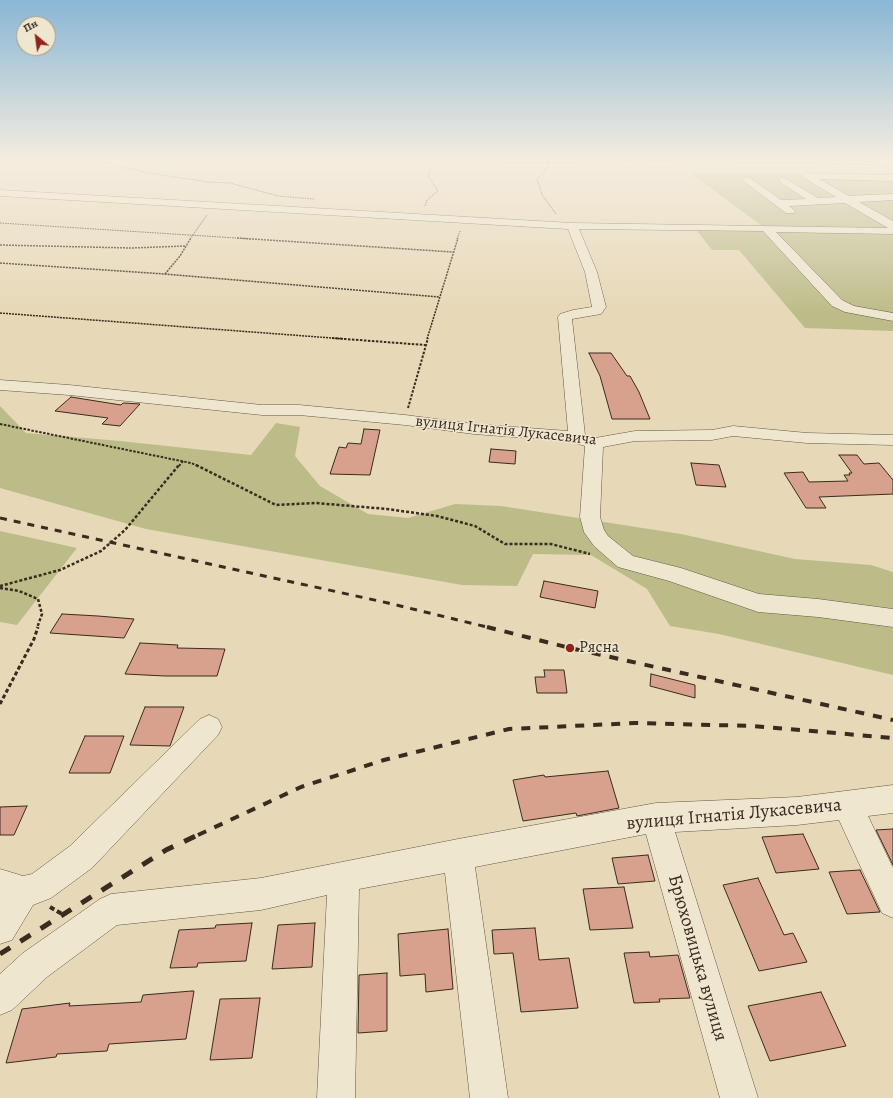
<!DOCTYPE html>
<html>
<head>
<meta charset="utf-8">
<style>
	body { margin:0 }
	#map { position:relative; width:893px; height:1098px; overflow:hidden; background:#e7d8b7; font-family:Alegreya,serif }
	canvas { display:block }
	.north { position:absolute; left:16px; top:16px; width:40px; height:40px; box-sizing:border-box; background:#efe6d0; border:1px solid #a69b89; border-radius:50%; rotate:331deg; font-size:11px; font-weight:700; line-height:16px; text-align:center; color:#392b1f }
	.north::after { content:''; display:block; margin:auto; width:14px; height:18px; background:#8f2418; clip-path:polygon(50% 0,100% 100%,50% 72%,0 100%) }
</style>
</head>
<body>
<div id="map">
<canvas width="893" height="1098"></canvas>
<div class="north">Пн</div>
</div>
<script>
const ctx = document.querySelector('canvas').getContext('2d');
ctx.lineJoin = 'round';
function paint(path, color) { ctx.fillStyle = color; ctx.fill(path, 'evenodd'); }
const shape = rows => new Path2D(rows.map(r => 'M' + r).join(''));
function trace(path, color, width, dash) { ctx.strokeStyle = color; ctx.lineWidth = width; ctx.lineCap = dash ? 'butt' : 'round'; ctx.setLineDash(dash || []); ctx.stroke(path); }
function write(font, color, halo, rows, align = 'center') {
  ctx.font = font + ' Alegreya,serif'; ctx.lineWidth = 3; ctx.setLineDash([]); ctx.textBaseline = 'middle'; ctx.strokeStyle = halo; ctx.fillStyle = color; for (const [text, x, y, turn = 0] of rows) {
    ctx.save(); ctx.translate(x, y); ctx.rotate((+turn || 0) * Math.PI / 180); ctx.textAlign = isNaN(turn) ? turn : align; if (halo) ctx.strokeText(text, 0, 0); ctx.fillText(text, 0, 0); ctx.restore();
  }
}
const green = shape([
	[690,173,760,173,893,177,893,331,805,328,739,250,712,250,694,227,764,228,761,225],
	[0,406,26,433,120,441,251,455,276,423,300,427,295,456,320,486,368,514,408,518,455,504,501,506,681,534,795,559,871,565,893,572,893,675,719,634,670,626,647,589,591,555,533,554,517,586,462,585,146,529,0,488],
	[0,531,77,548,17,625,0,622]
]);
const building = shape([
	[589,353,611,353,627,376,630,376,639,392,650,419,612,419,600,376,589,353],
	[71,397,121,405,123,403,140,404,120,426,102,424,108,418,55,411,71,397],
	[364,429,380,430,370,475,330,474,339,447,346,448,348,443,361,444,364,429],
	[491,449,516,451,515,464,489,462,491,449],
	[839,455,857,455,864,464,879,463,893,480,893,494,819,497,826,508,806,508,784,473,803,472,809,482,848,481,844,475,850,475,849,473,852,473,839,455],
	[691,463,719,465,726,487,696,485,691,463],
	[544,581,598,591,595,608,540,597,544,581],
	[62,614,98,616,134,619,124,638,50,633,62,614],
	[140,643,178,645,177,648,225,649,217,676,165,676,125,674,140,643],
	[544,670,564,670,567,693,537,693,535,677,545,677,544,670],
	[651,674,695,685,695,698,650,686,651,674],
	[145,707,184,707,170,746,130,745,145,707],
	[85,736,124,736,110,773,69,773,85,736],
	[608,771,619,808,577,816,576,813,523,821,513,780,544,775,545,777,608,771],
	[27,806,14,835,0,835,0,807,27,806],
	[893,829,893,865,876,830,893,829],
	[803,834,819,869,776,873,762,837,803,834],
	[648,855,655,881,618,884,612,858,648,855],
	[860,870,880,912,847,914,829,872,860,870],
	[758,878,784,935,793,933,807,962,759,971,723,885,758,878],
	[624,887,633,928,590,930,583,889,624,887],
	[252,923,246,961,198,963,197,967,170,968,179,930,215,928,216,925,252,923],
	[315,923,312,967,272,969,278,925,315,923],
	[535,928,539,960,569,958,578,1008,521,1012,513,953,494,954,492,930,535,928],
	[448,929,453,989,426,992,425,974,400,976,398,934,448,929],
	[649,952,650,957,678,955,690,998,659,999,660,1002,634,1003,624,953,649,952],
	[387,973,387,1031,358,1033,359,975,387,973],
	[192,991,194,991,186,1039,109,1044,107,1051,57,1054,56,1057,6,1063,22,1009,70,1003,69,1006,141,1002,143,995,192,991],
	[821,992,846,1046,770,1061,748,1006,821,992],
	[260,998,252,1058,210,1060,220,999,260,998]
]);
const pathFar5 = shape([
	[94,160,149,173,208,182,230,183,278,196,314,199],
	[613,160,893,165],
	[549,162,544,173,537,179,542,195,556,214],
	[505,163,588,162,595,160],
	[425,206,427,200,438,191,428,176,430,171,430,160],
	[0,223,252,239],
	[190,239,207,215],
	[457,239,460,231]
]);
const pathFar4 = shape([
	[237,238,453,252],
	[0,245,131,248,185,246],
	[0,263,165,274,439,297],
	[165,274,180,256,191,238],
	[0,313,345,339],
	[427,339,458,238]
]);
const pathFar3 = shape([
	[332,338,425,345],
	[408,408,428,338],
	[0,424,191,463,198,466],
	[179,466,183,461]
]);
const pathFar2 = shape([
	[196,465,276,505,316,503,387,509,437,516,475,526,505,544,551,544,590,554],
	[0,586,60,570,101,551,125,530,179,465],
	[0,588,19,591,38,599,42,614,37,628]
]);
const pathFar1 = shape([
	[0,704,34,639,38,627]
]);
const path = shape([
	[50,907,62,914,65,914]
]);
const minor = shape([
	[807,173,893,175,893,181,819,179,849,196,893,194,893,200,859,202,893,221,893,234,776,232,842,300,854,306,893,313,893,321,845,312,832,306,763,231,579,229,597,272,606,307,601,314,572,319,585,435,595,438,635,431,712,430,733,426,807,433,893,435,893,445,807,443,733,436,712,440,635,441,603,447,600,517,604,530,608,536,633,556,681,568,759,594,818,599,893,609,893,627,818,617,758,612,669,581,618,567,594,546,584,532,580,517,585,446,569,441,474,434,405,425,299,415,262,415,69,395,0,390,0,380,69,385,262,405,299,405,405,415,474,424,568,431,558,317,560,314,573,310,592,307,585,272,568,229,0,196,0,190,572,223,888,228,845,203,789,206,795,211,794,213,786,213,742,180,747,177,750,178,781,200,806,199,780,182,778,180,783,177,818,198,836,197,804,178,802,176,804,174,807,173],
	[209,715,218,719,222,727,218,735,92,868,51,898,33,905,12,940,0,944,0,869,23,876,32,874,70,846,200,719,209,715],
	[893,785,893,813,868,816,893,868,893,918,882,913,839,820,797,825,675,832,758,1098,720,1098,646,834,475,867,508,1098,470,1098,445,873,359,889,355,1098,317,1098,327,895,261,910,117,925,47,977,12,1010,0,1015,0,974,23,953,100,899,111,894,261,878,458,839,656,803,797,797,893,785]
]);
const railFar2 = shape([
	[0,518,388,603,491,628]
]);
const railFar1 = shape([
	[487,627,570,648,893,720],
	[198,835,301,787,384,760,509,729,635,723,753,726,893,738]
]);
const rail = shape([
	[0,954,166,850,200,834]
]);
const markers = [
	[570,648,5,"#8f2418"]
];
const streetNames = [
	["вулиця Ігнатія Лукасевича",506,431,6]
];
const poiNames = [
	["Рясна",579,648]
];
const nearStreetnames = [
	["вулиця Ігнатія Лукасевича",734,815,-5],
	["Брюховицька вулиця",697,958,74]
];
paint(green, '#bcbc89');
paint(building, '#d8a18e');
trace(building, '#392b1f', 1);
trace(minor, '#645645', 1);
trace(pathFar5, '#392b1f', 1, [1.5, 1]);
trace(pathFar4, '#392b1f', 1.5, [2, 1]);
trace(pathFar3, '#392b1f', 2, [2.5, 1.5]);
trace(pathFar2, '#392b1f', 2.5, [3, 2]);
trace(pathFar1, '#392b1f', 3, [4, 2.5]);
trace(path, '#392b1f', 4, [5, 3]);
paint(minor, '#efe6d0');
trace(railFar2, '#392b1f', 3, [7, 7]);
trace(railFar1, '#392b1f', 4, [9, 9]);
trace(rail, '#392b1f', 5, [12, 12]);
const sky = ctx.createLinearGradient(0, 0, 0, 314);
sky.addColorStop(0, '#89b6d5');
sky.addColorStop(0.51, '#f4eddf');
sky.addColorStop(1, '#f4eddf00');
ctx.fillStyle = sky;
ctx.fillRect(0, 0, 893, 314);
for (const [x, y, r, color] of markers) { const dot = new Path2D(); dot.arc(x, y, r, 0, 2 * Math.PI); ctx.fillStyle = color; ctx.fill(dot); trace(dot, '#efe6d0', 1.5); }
write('16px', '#392b1f', '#efe6d0', streetNames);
write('16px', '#392b1f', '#efe6d0', poiNames, 'left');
write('19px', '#392b1f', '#efe6d0', nearStreetnames);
</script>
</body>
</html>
